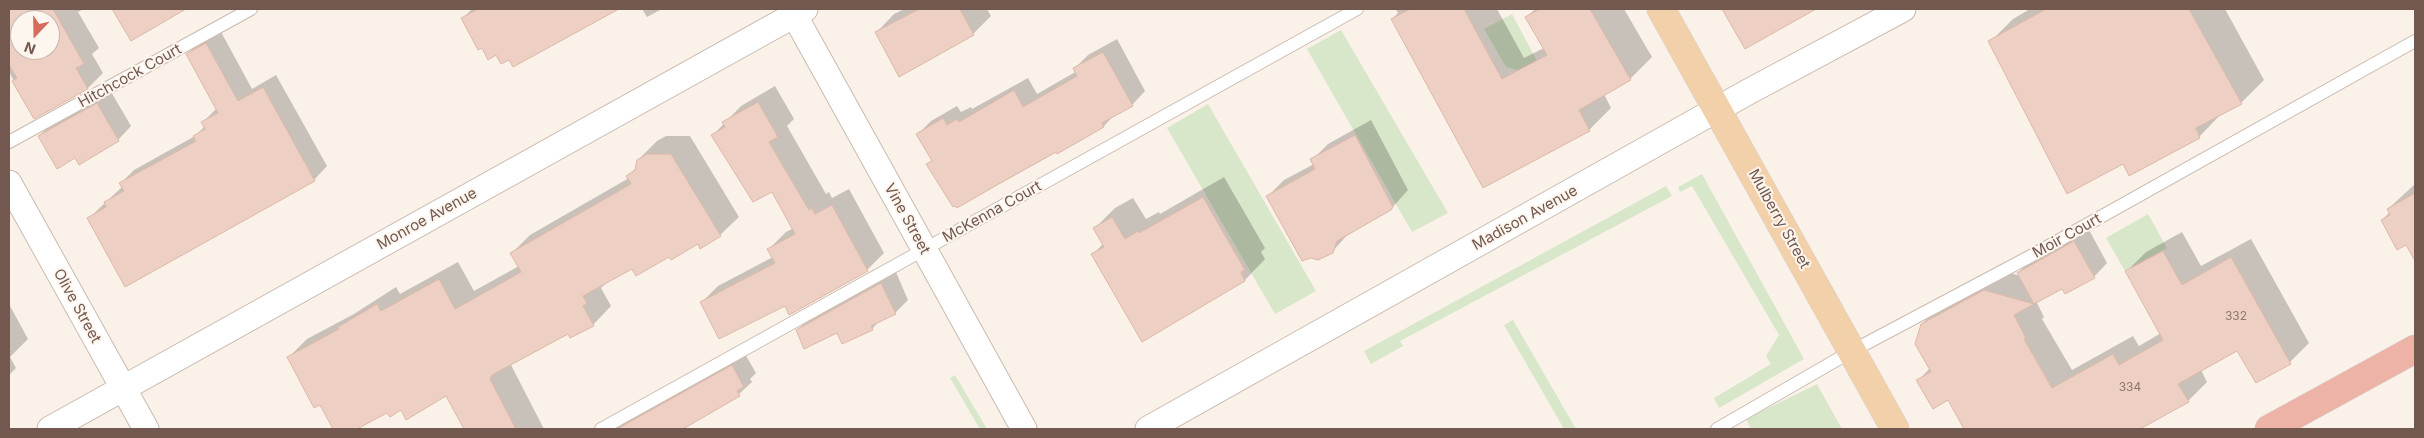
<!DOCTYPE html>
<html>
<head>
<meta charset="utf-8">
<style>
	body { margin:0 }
	#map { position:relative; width:2424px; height:438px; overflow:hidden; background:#faf2e9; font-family:Inter,sans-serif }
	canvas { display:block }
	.frame { position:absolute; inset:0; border:10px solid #72584f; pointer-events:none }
	.north { position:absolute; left:10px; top:10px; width:50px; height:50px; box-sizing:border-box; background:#fdf6ef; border:1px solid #c5b7af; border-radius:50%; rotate:201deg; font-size:14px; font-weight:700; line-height:20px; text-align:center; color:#72584f }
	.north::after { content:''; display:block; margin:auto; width:18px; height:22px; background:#d76b5c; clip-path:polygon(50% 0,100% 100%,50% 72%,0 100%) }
</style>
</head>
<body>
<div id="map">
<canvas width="2424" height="438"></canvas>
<div class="frame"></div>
<div class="north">N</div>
</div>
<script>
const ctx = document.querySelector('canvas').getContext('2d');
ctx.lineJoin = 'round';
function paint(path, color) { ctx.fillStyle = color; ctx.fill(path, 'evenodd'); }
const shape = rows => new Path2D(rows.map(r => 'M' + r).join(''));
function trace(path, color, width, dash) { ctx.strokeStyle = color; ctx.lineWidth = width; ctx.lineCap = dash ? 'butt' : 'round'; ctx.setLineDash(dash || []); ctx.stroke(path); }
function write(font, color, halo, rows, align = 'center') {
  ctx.font = font + ' Inter,sans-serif'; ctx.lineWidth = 4; ctx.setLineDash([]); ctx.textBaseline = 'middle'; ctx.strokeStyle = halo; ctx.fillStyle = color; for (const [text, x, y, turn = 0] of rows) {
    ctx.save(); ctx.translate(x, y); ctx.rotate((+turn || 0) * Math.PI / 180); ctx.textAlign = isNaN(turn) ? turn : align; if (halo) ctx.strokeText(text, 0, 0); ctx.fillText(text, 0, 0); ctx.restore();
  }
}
const green = shape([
	[1512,14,1544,74,1541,76,1506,67,1484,29],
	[1341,30,1448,213,1412,232,1307,49],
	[1208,104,1316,291,1275,314,1167,128],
	[1702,174,1804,359,1719,408,1714,398,1771,364,1766,356,1779,335,1692,186,1680,192,1678,187],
	[1666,186,1672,196,1400,341,1403,346,1371,364,1364,351],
	[2148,214,2167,248,2125,271,2106,238],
	[1513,320,1576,429,1564,429,1504,325],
	[955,375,987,429,980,429,950,378],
	[1817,384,1842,429,1751,429,1746,419]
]);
const shadow = shape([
	[9,9,84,9,78,12,99,48,92,54,103,73,88,88,34,117,9,72],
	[20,20,50,20,50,50,20,50],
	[118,9,174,9,161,22,115,11],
	[472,9,606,9,593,22,509,58,497,53,463,18],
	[642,9,662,9,647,17],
	[904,9,987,9,991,16,973,34,877,32,894,14],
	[1396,9,1497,9,1524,58,1544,48,1527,17,1535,9,1624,9,1652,57,1630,79,1604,94,1611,108,1589,130,1392,19,1398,13],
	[1723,9,1809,9,1803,15,1745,47],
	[2030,9,2225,9,2264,80,2241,103,2222,113,2199,137,2124,163,1990,42,2013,19],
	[220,30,252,89,276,75,327,166,314,180,89,218,123,186,121,183,134,170,195,136,205,126,203,122,217,108,187,54,201,41],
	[1117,39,1145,91,1132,105,1116,113,1104,126,957,207,928,164,933,160,918,134,931,121,957,106,961,112,971,107,972,109,1028,78,1037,94,1077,71,1075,68,1088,55],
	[775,86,794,119,787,126,826,194,829,192,832,198,849,189,884,253,867,270,785,304,701,303,718,286,773,257,769,249,786,232,794,228,773,190,713,135,741,106],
	[110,90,131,126,118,140,76,157,39,136,53,122],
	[1371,120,1408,190,1391,209,1349,233,1332,252,1268,196,1284,180,1314,164,1312,160,1328,144],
	[666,136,690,136,739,217,720,235,669,256,632,267,605,284,601,288,611,306,593,325,568,332,511,365,544,429,465,429,447,394,388,411,354,429,337,429,288,358,307,339,354,314,396,287,400,294,458,262,474,291,519,266,512,253,530,235,629,178,628,176,637,167,638,160,657,141],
	[1224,177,1265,248,1261,252,1265,259,1245,280,1142,340,1093,254,1103,244,1094,229,1115,208,1133,198,1146,219,1159,212,1160,214],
	[2415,184,2415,257,2407,243,2382,220,2390,212,2388,209],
	[2088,228,2107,263,2094,277,2062,287,2036,301,2044,317,2042,319,2072,370,2133,336,2139,346,2161,333,2127,271,2146,252,2182,232,2201,266,2251,239,2309,343,2290,362,2238,349,2201,370,2207,382,2188,401,2136,429,1966,429,1948,399,1918,381,1930,368,1922,324,1942,304,2004,271,2020,276,2018,273,2032,259],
	[895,270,908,300,895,313,880,320,872,329,837,331,797,330,811,317],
	[9,304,28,339,10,357,16,368,9,375],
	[745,354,756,373,750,379,752,382,739,394,676,429,615,429,623,421]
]);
const building = shape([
	[9,9,53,9,84,64,76,68,88,89,34,119,12,81,17,78,9,65,9,9],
	[20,20,50,20,50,50,20,50,20,20],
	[112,9,186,9,131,41,112,9],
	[478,9,619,9,513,67,509,60,501,64,496,55,488,60,482,48,478,50,461,18,478,9],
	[919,9,960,9,974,35,899,77,875,32,919,9],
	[1410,9,1464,9,1502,79,1547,55,1525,17,1539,9,1590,9,1631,80,1579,110,1590,131,1483,188,1391,19,1410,9],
	[1722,9,1816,9,1745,49,1722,9],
	[2046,9,2189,9,2242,104,2196,128,2200,138,2129,176,2123,164,2067,194,1988,41,2046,9],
	[206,43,238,101,263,87,315,181,125,287,87,218,106,207,104,202,124,191,119,183,196,141,193,136,205,129,201,122,218,113,186,54,206,43],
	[1103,52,1133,106,1102,123,1104,127,1057,154,1056,152,1004,181,957,208,955,206,953,207,926,164,932,161,916,134,943,118,947,125,957,119,959,122,1014,90,1023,107,1077,76,1073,68,1103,52],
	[758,102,778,137,769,142,809,210,812,208,815,214,832,205,868,271,789,315,785,306,719,339,700,302,775,263,767,249,795,234,772,192,753,202,711,135,725,127,722,122,758,102],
	[97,103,119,141,79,165,75,158,57,169,38,136,97,103],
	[1355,135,1393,207,1391,210,1337,241,1333,253,1318,260,1311,258,1302,261,1266,196,1315,169,1310,159,1355,135],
	[647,154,671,154,721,236,700,249,698,244,671,260,669,257,636,276,632,269,583,296,587,303,583,306,594,326,570,338,568,334,492,375,490,379,516,429,464,429,446,396,406,420,401,410,390,417,387,413,357,429,333,429,320,405,314,408,287,357,339,329,338,327,377,304,381,311,439,279,455,309,521,272,510,253,631,184,626,176,635,170,637,160,647,154],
	[2415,193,2415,261,2406,245,2397,250,2381,220,2390,215,2387,209,2415,193],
	[1203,197,1245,270,1241,272,1245,281,1142,342,1091,254,1104,247,1093,228,1112,217,1125,239,1138,231,1139,233,1203,197],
	[2074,241,2095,278,2065,294,2062,289,2034,304,2017,273,2074,241],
	[2163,251,2182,285,2231,257,2291,364,2256,383,2237,351,2178,384,2189,402,2140,429,1964,429,1948,400,1933,409,1916,380,1931,372,1915,344,1921,324,1984,290,2034,304,2014,315,2026,338,2024,339,2052,388,2113,354,2119,365,2163,340,2125,271,2163,251],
	[881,283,896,314,871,326,873,330,842,344,837,333,804,349,796,330,881,283],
	[732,365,744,387,737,391,740,396,683,429,617,429,732,365]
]);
const lane = shape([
	[9,142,251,9],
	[601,429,1357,9],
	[1717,429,1852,351,2029,257,2415,41]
]);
const street = shape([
	[791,9,1024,429],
	[9,183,146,429],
	[50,429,805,9],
	[1148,429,1748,92,1903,9]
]);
const primary = shape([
	[1661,9,1895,429]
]);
const highway = shape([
	[2269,429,2415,349]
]);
const numberNames = [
	["332",2236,316],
	["334",2130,387]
];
const streetNames = [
	["Hitchcock Court",130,76,-29],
	["McKenna Court",992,212,-29],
	["Madison Avenue",1525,218,-29],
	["Monroe Avenue",427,219,-29],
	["Vine Street",907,219,61],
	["Mulberry Street",1779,219,61],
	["Moir Court",2067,236,-29],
	["Olive Street",77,306,61]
];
paint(green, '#d8e7c9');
paint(shadow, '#0003');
paint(building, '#edd0c3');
trace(building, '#deb6a6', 1);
trace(lane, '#cbbab0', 14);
trace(street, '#cbbab0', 27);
trace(primary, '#d8d0ce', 29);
trace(highway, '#d8d0ce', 29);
trace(lane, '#fff', 12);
trace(street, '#fff', 25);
trace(primary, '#f2d0a9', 28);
trace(highway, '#eeb3a7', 28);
write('12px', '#91766c', null, numberNames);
write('15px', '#72584f', '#fdf6ef', streetNames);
</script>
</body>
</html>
